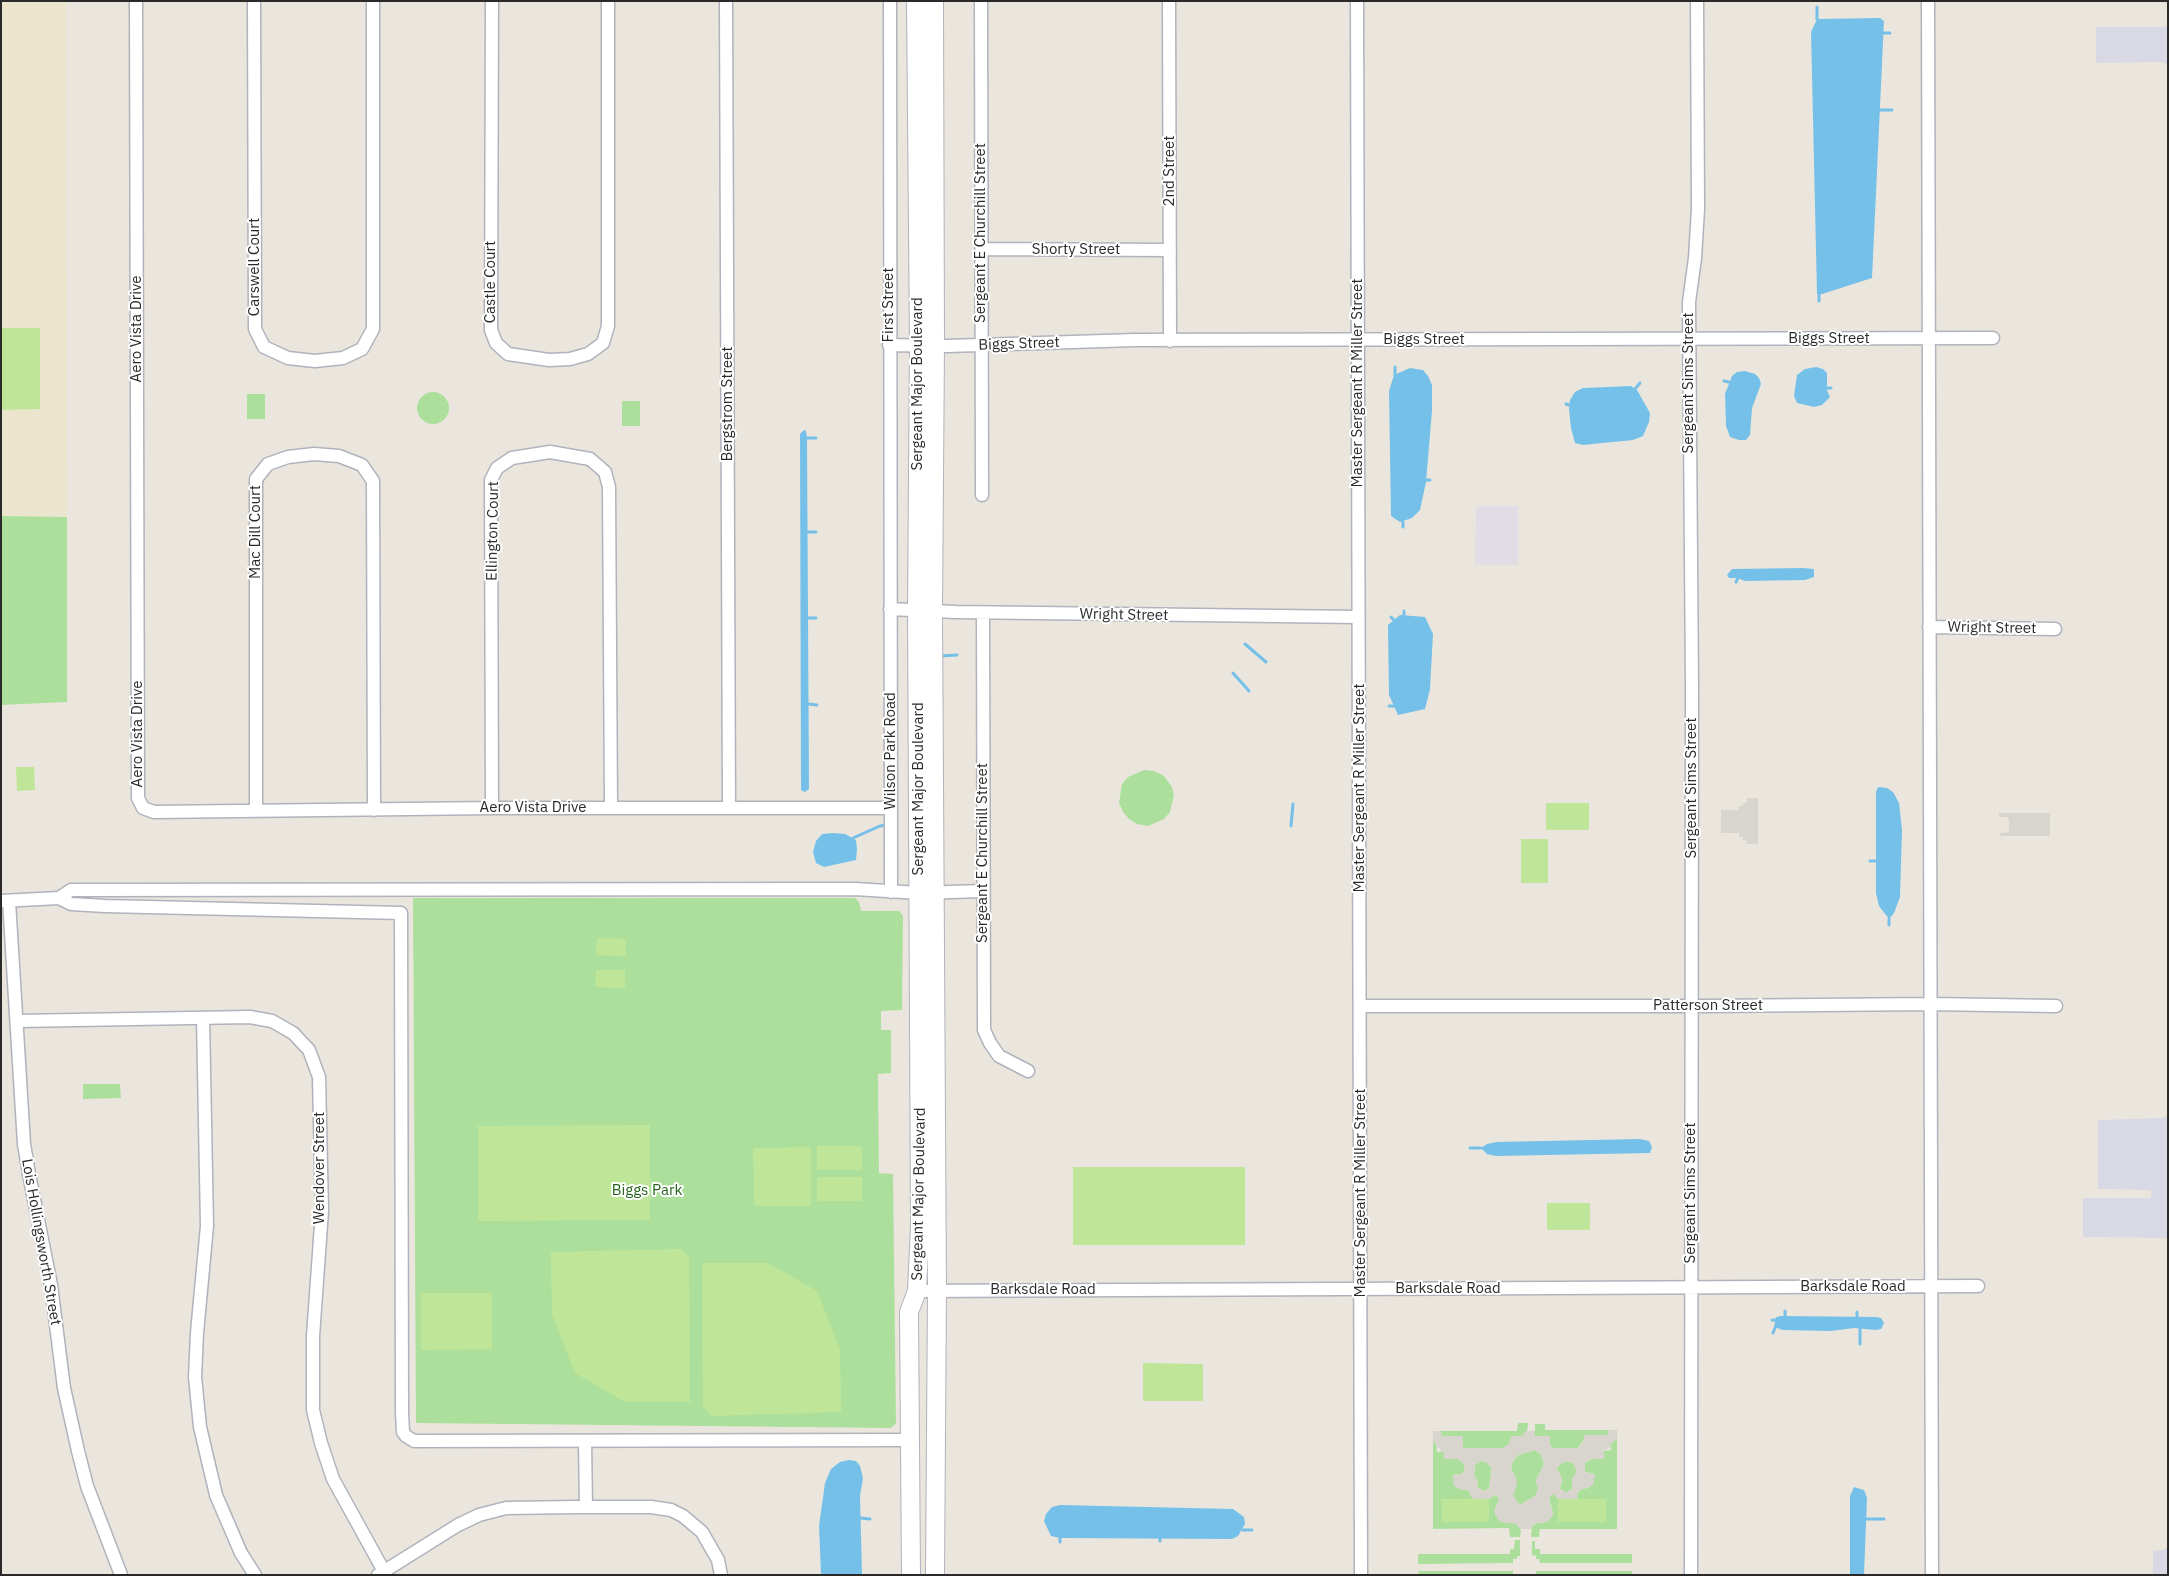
<!DOCTYPE html>
<html>
<head>
<meta charset="utf-8">
<style>
	body { margin:0 }
	#map { position:relative; width:2169px; height:1576px; overflow:hidden; background:#ebe6dd; font-family:"IBM Plex Sans",sans-serif }
	canvas { display:block }
	.frame { position:absolute; inset:0; border:2px solid #2a2a2a; pointer-events:none }
</style>
</head>
<body>
<div id="map">
<canvas width="2169" height="1576"></canvas>
<div class="frame"></div>
</div>
<script>
const ctx = document.querySelector('canvas').getContext('2d');
ctx.lineJoin = 'round';
function paint(path, color) { ctx.fillStyle = color; ctx.fill(path, 'evenodd'); }
const shape = rows => new Path2D(rows.map(r => 'M' + r).join(''));
function trace(path, color, width, dash) { ctx.strokeStyle = color; ctx.lineWidth = width; ctx.lineCap = dash ? 'butt' : 'round'; ctx.setLineDash(dash || []); ctx.stroke(path); }
function write(font, color, halo, rows, align = 'center') {
  ctx.font = font + ' "IBM Plex Sans",sans-serif'; ctx.lineWidth = 4; ctx.setLineDash([]); ctx.textBaseline = 'middle'; ctx.strokeStyle = halo; ctx.fillStyle = color; for (const [text, x, y, turn = 0] of rows) {
    ctx.save(); ctx.translate(x, y); ctx.rotate((+turn || 0) * Math.PI / 180); ctx.textAlign = isNaN(turn) ? turn : align; if (halo) ctx.strokeText(text, 0, 0); ctx.fillText(text, 0, 0); ctx.restore();
  }
}
const industrial = shape([
	[1476,506,1518,506,1518,565,1475,565]
]);
const education = shape([
	[1,1,66,1,67,517,1,516]
]);
const airport = shape([
	[2168,23,2168,65,2162,62,2096,63,2096,27,2159,27,2166,26],
	[2168,1116,2168,1238,2083,1237,2083,1198,2151,1198,2151,1190,2098,1189,2098,1120,2160,1118],
	[2168,1547,2168,1575,2153,1575,2153,1551,2163,1550]
]);
const green = shape([
	'417 408a16 16 0 1 1 32 0a16 16 0 1 1-32 0Z',
	[247,394,265,394,265,419,247,419],
	[622,401,640,401,640,426,622,426],
	[1,516,67,517,67,702,1,705],
	[1144,770,1154,771,1164,776,1172,787,1174,795,1170,812,1164,819,1148,826,1137,824,1129,819,1123,812,1119,803,1122,784,1128,777],
	[413,898,855,898,859,902,861,911,899,911,903,916,902,1010,881,1011,881,1030,891,1030,891,1073,878,1074,879,1173,893,1174,896,1423,891,1428,416,1423],
	[83,1084,120,1084,121,1098,83,1099],
	[1518,1423,1528,1423,1527,1432,1524,1436,1512,1440,1508,1445,1503,1448,1463,1448,1463,1436,1441,1436,1441,1431,1517,1431],
	[1535,1424,1545,1424,1545,1430,1609,1430,1608,1435,1584,1440,1578,1448,1552,1448,1550,1445,1550,1436,1535,1436],
	[1615,1438,1617,1438,1617,1529,1540,1529,1539,1537,1531,1537,1532,1526,1537,1523,1542,1523,1553,1513,1549,1498,1552,1494,1555,1495,1558,1499,1558,1522,1606,1499,1577,1499,1577,1494,1581,1489,1588,1488,1595,1474,1585,1472,1585,1463,1604,1451,1611,1450,1611,1444],
	[1433,1441,1436,1444,1437,1452,1444,1452,1444,1459,1458,1459,1464,1464,1465,1469,1462,1474,1453,1475,1459,1489,1468,1490,1473,1499,1442,1499,1489,1522,1489,1499,1496,1494,1499,1499,1494,1512,1516,1524,1521,1530,1520,1537,1510,1537,1509,1528,1433,1529],
	[1535,1450,1541,1454,1544,1464,1536,1480,1538,1490,1535,1496,1520,1505,1513,1496,1515,1475,1511,1470,1512,1463,1518,1455],
	[1481,1461,1487,1462,1492,1467,1489,1488,1485,1491,1478,1488,1477,1481,1474,1474,1475,1465],
	[1566,1461,1573,1463,1577,1471,1572,1479,1572,1489,1566,1493,1560,1489,1562,1479,1557,1469,1559,1465],
	[1515,1540,1520,1540,1520,1556,1517,1556,1517,1559,1513,1559,1513,1563,1418,1564,1418,1554,1510,1554,1510,1549,1514,1549],
	[1532,1541,1535,1541,1535,1549,1540,1549,1540,1554,1632,1554,1632,1563,1540,1563,1539,1559,1536,1559,1536,1555,1532,1556],
	[1418,1571,1513,1571,1513,1575,1419,1575],
	[1536,1571,1632,1571,1632,1575,1532,1575,1536,1575]
]);
const pitch = shape([
	[1,328,40,328,40,409,1,410],
	[16,767,34,767,35,790,17,791],
	[1546,803,1589,803,1589,830,1546,830],
	[1521,839,1548,839,1548,883,1521,883],
	[597,938,626,939,626,956,596,955],
	[596,970,625,970,625,988,595,987],
	[650,1125,650,1220,478,1221,478,1126],
	[817,1146,862,1146,862,1170,817,1170],
	[811,1147,811,1206,754,1206,753,1148],
	[1073,1167,1245,1167,1245,1245,1073,1245],
	[817,1177,862,1177,862,1201,817,1201],
	[1590,1203,1590,1230,1547,1230,1547,1203],
	[681,1249,689,1258,690,1402,625,1402,575,1373,552,1315,551,1252],
	[702,1263,768,1263,817,1291,840,1349,841,1412,711,1416,703,1406],
	[421,1293,492,1293,492,1349,421,1350],
	[1143,1363,1203,1364,1203,1401,1143,1401],
	[1441,1499,1489,1499,1489,1522,1442,1522],
	[1558,1499,1606,1499,1606,1522,1558,1522]
]);
const plaza = shape([
	[1747,798,1758,798,1758,844,1747,844,1747,841,1743,840,1743,837,1739,837,1739,833,1721,833,1721,810,1739,810,1739,806,1743,806,1743,803,1747,802],
	[1999,813,2050,813,2050,836,2000,836,2000,833,2009,832,2009,821,2008,817,1999,817],
	[1535,1430,1535,1436,1550,1436,1550,1445,1552,1448,1578,1448,1583,1443,1584,1435,1608,1435,1609,1430,1617,1430,1617,1438,1611,1444,1611,1447,1604,1451,1604,1459,1590,1459,1585,1463,1585,1472,1595,1474,1593,1485,1578,1491,1577,1499,1558,1499,1555,1495,1550,1495,1549,1501,1553,1513,1552,1517,1547,1522,1534,1524,1531,1529,1520,1529,1516,1524,1500,1522,1494,1512,1499,1499,1496,1494,1489,1499,1473,1499,1468,1490,1457,1488,1453,1484,1453,1475,1462,1474,1465,1469,1464,1464,1458,1459,1444,1459,1444,1452,1440,1452,1440,1448,1436,1448,1436,1444,1433,1441,1433,1431,1441,1431,1442,1436,1463,1436,1463,1448,1503,1448,1508,1445,1512,1436,1523,1436,1524,1432],
	[1535,1450,1541,1454,1544,1464,1536,1480,1538,1490,1535,1496,1520,1505,1513,1496,1517,1483,1516,1477,1511,1470,1512,1463,1518,1455],
	[1481,1461,1487,1463,1492,1469,1489,1488,1485,1491,1478,1488,1477,1481,1474,1474,1475,1465],
	[1566,1461,1573,1463,1577,1471,1572,1479,1572,1489,1566,1493,1560,1489,1562,1479,1557,1469,1559,1465]
]);
const water = shape([
	[1880,18,1884,21,1872,278,1819,295,1817,294,1811,32,1817,19],
	[1816,367,1823,369,1827,373,1827,390,1830,397,1822,405,1814,407,1797,403,1794,396,1797,375,1805,369],
	[1410,368,1423,370,1428,376,1432,385,1432,411,1426,482,1420,510,1412,518,1400,522,1391,516,1389,391,1394,375],
	[1745,371,1755,374,1759,378,1761,384,1752,408,1750,435,1746,440,1739,440,1730,437,1726,426,1725,394,1732,376,1737,372],
	[1631,386,1637,390,1650,413,1649,422,1643,436,1633,440,1583,445,1575,443,1571,428,1569,409,1570,400,1575,392,1583,388],
	[804,430,806,431,807,438,809,789,805,792,801,790,800,434],
	[1803,568,1814,569,1814,577,1805,580,1745,581,1737,578,1729,578,1727,575,1732,569],
	[1400,615,1425,617,1433,634,1430,689,1425,709,1398,715,1389,695,1388,625],
	[1878,787,1887,788,1893,792,1899,803,1902,830,1900,897,1894,913,1889,919,1879,906,1876,893,1876,792],
	[833,833,845,834,856,840,857,849,856,860,824,867,816,863,813,852,816,841,822,834],
	[1640,1139,1649,1141,1652,1147,1650,1153,1496,1156,1487,1154,1481,1148,1487,1144,1496,1142],
	[1781,1316,1876,1317,1881,1318,1884,1323,1881,1329,1876,1330,1854,1328,1830,1331,1783,1330,1774,1327,1776,1317],
	[849,1460,856,1461,860,1466,863,1478,860,1496,862,1575,821,1575,819,1526,825,1483,831,1469,840,1462],
	[1854,1487,1864,1490,1867,1498,1864,1575,1850,1575,1850,1496],
	[1060,1505,1233,1509,1244,1517,1245,1524,1238,1536,1232,1539,1060,1538,1051,1536,1044,1521,1046,1514,1052,1507]
]);
const stream = shape([
	[1817,19,1817,7],
	[1884,33,1890,33],
	[1879,110,1892,110],
	[1819,295,1819,301],
	[1395,375,1395,367],
	[1724,381,1729,382],
	[1827,388,1831,388],
	[1635,389,1640,383],
	[1566,404,1569,405],
	[807,438,816,438],
	[1426,480,1430,480],
	[1403,527,1403,522],
	[808,532,816,532],
	[1736,582,1738,578],
	[1404,611,1404,616],
	[1391,617,1394,620],
	[808,618,816,618],
	[1245,644,1266,662],
	[940,656,957,655],
	[1233,673,1249,691],
	[809,704,817,705],
	[1389,706,1395,706],
	[1291,826,1293,804],
	[853,838,880,826,887,825],
	[1870,861,1875,861],
	[1889,919,1889,925],
	[1470,1148,1481,1148],
	[1785,1316,1785,1311],
	[1857,1316,1857,1312],
	[1772,1320,1775,1320],
	[1773,1333,1775,1328],
	[1860,1344,1860,1328],
	[860,1518,870,1519],
	[1866,1519,1884,1519],
	[1243,1530,1252,1530],
	[1160,1541,1160,1538],
	[1060,1542,1060,1538]
]);
const street = shape([
	[136,1,138,798,143,808,154,812,492,808,891,808],
	[254,1,255,329,264,347,288,358,315,361,343,358,362,349,373,329,373,1],
	[492,1,491,330,496,343,508,354,549,360,570,359,588,354,603,343,608,326,608,1],
	[726,1,729,808],
	[890,1,891,892],
	[981,1,982,495],
	[1169,1,1170,341],
	[1357,1,1361,1575],
	[1928,1,1932,1575],
	[982,249,1170,250],
	[889,345,947,346,1135,340,1993,338],
	[890,609,956,612,1358,617],
	[983,613,984,1030,990,1043,999,1056,1028,1071],
	[1929,627,2055,629],
	[492,808,491,480,497,468,512,458,550,452,590,459,605,472,609,487,611,808],
	[256,811,256,479,268,464,288,457,314,454,339,456,362,465,373,481,374,810],
	[59,898,71,904,105,906,401,913,402,1412,403,1432,406,1436,414,1441,909,1440],
	[1,901,59,898,71,890,855,889,919,893,983,891],
	[9,901,24,1144,29,1174,51,1285,64,1388,78,1451,87,1486,121,1575],
	[1360,1006,1705,1006,1930,1004,2056,1006],
	[203,1018,207,1226,197,1333,195,1377,200,1427,216,1495,241,1553,255,1575],
	[17,1021,250,1017,272,1021,293,1033,309,1050,319,1077,322,1211,313,1336,313,1410,321,1443,333,1479,386,1575],
	[917,1291,1978,1286],
	[585,1441,586,1507],
	[378,1575,458,1525,479,1515,506,1508,577,1507,651,1507,671,1510,683,1516,702,1532,718,1560,721,1575],
	[1691,1575,1692,686,1689,302,1695,258,1698,209,1697,1]
]);
const secondary = shape([
	[934,1,935,345,933,611,937,1291,935,1575],
	[911,1575,909,1312,917,1291,920,1226,917,610,919,345,916,1]
]);
const streetNames = [
	["2nd Street",1170,171,-90],
	["Sergeant E Churchill Street",981,233,-90],
	["Shorty Street",1076,250],
	["Carswell Court",255,267,-90],
	["Castle Court",491,282,-90],
	["First Street",889,305,-90],
	["Aero Vista Drive",137,329,-90],
	["Biggs Street",1829,339],
	["Biggs Street",1424,340],
	["Biggs Street",1019,344,-2],
	["Master Sergeant R Miller Street",1358,383,-90],
	["Sergeant Sims Street",1689,383,-90],
	["Sergeant Major Boulevard",918,384,-90],
	["Bergstrom Street",728,404,-90],
	["Ellington Court",493,531,-89],
	["Mac Dill Court",256,532,-90],
	["Wright Street",1124,615,1],
	["Wright Street",1992,628,1],
	["Aero Vista Drive",138,734,-90],
	["Wilson Park Road",891,751,-90],
	["Master Sergeant R Miller Street",1360,788,-90],
	["Sergeant Sims Street",1692,788,-90],
	["Sergeant Major Boulevard",919,789,-90],
	["Aero Vista Drive",533,808],
	["Sergeant E Churchill Street",983,853,-90],
	["Patterson Street",1708,1006],
	["Wendover Street",320,1168,-90],
	["Master Sergeant R Miller Street",1361,1193,-90],
	["Sergeant Sims Street",1691,1193,-90],
	["Sergeant Major Boulevard",919,1194,-89],
	["Lois Hollingsworth Street",41,1242,80],
	["Barksdale Road",1853,1287],
	["Barksdale Road",1448,1289],
	["Barksdale Road",1043,1290]
];
const parkNames = [
	["Biggs Park",647,1191]
];
paint(industrial, '#e0dde4');
paint(education, '#ece5cd');
paint(airport, '#d8d9e4');
paint(green, '#addf9c');
paint(pitch, '#bfe698');
paint(plaza, '#d8d5cf');
paint(water, '#75c0e8');
trace(stream, '#75c0e8', 3);
trace(street, '#b0b2bd', 15);
trace(secondary, '#b0b2bd', 20);
trace(street, '#fff', 12);
trace(secondary, '#fff', 18);
write('15px', '#2a2a2a', '#fff', streetNames);
write('15px', '#27631e', '#fff', parkNames);
</script>
</body>
</html>
